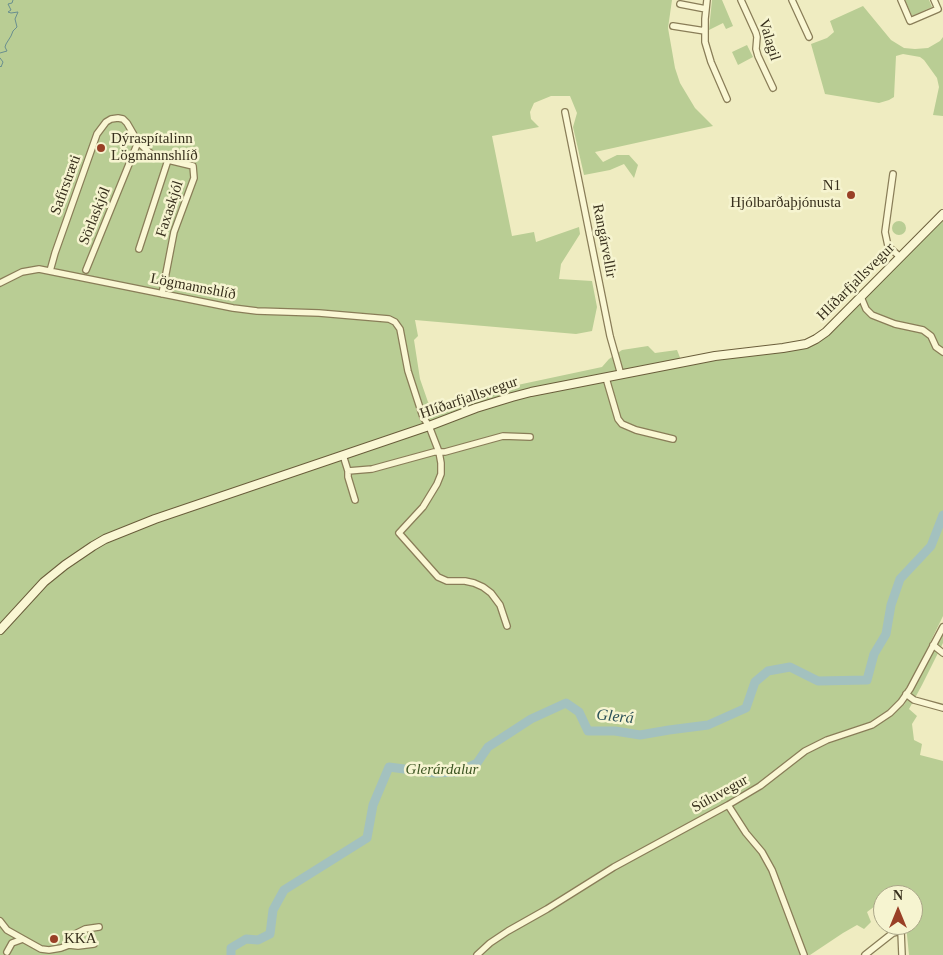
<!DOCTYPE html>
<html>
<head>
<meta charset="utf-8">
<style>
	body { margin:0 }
	#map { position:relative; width:943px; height:955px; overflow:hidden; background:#efecc1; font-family:Georgia,serif }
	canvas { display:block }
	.north { position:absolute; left:873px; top:885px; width:50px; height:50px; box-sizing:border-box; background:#f6f4d0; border:1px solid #aaa688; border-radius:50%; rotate:0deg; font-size:14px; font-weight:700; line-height:20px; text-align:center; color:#38301d }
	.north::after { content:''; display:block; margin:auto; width:18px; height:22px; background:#994026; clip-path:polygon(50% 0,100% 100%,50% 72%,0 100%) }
</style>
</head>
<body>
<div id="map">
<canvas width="943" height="955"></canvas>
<div class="north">N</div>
</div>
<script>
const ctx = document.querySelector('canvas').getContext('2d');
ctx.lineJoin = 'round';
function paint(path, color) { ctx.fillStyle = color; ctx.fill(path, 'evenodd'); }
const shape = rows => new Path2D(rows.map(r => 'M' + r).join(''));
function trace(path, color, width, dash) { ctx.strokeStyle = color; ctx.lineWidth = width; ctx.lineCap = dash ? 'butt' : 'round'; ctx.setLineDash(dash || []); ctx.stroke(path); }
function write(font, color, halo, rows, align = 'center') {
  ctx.font = font + ' Georgia,serif'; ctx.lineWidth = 5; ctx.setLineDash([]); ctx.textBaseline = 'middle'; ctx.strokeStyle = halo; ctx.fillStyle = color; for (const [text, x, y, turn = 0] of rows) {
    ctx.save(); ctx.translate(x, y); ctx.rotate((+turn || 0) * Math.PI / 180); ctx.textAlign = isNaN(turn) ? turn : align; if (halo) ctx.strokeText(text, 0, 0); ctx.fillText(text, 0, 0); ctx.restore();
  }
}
const green = shape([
	[0,0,672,0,668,28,675,68,680,83,695,108,713,126,595,152,603,162,617,155,629,155,638,165,634,178,624,164,610,170,584,175,573,127,577,113,570,96,551,96,534,103,530,112,531,119,539,127,492,136,512,236,534,232,536,242,579,227,580,234,561,264,559,279,592,281,597,307,592,331,576,334,415,320,418,336,414,340,420,379,428,402,436,409,494,390,602,367,609,359,622,350,648,346,655,353,677,350,683,365,790,350,808,345,836,328,943,217,943,616,913,678,904,693,898,700,904,705,907,700,943,631,943,643,922,685,909,709,917,716,912,724,914,740,922,744,920,755,943,761,943,955,909,955,906,925,913,925,913,895,883,895,883,900,867,912,871,922,864,929,857,925,843,933,810,955,0,955],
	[712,0,722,0,733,26,726,29,723,23,709,30],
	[905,0,929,0,932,7,912,16],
	[863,6,891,40,904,48,915,49,928,48,940,41,943,37,943,116,933,115,939,87,937,78,924,60,920,57,903,54,896,56,894,97,889,100,879,103,825,94,811,44,827,38,834,32,830,21],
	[747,45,753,57,738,65,732,52],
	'892 228a7 7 0 1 1 14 0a7 7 0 1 1-14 0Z'
]);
const stream = shape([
	[0,53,7,51,5,47,6,44,11,36,13,31,17,27,15,19,18,12,11,13,8,12,11,10,8,4,12,3,13,0],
	[0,58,3,62,1,67,0,66]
]);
const river = shape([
	[231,955,231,948,246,939,258,940,270,934,273,910,284,890,367,838,373,805,389,767,434,773,458,772,477,763,488,747,531,719,566,703,579,712,588,731,615,731,640,735,669,730,708,725,746,708,755,682,768,671,790,667,818,681,867,680,874,654,886,634,891,605,900,579,931,546,943,515]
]);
const minor = shape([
	[707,0,705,19,705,42,711,62,727,99],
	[741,0,756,33,757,37,756,49,758,56,773,88],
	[792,0,809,37],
	[901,0,910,21,938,9,934,0],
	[680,4,706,9],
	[673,26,705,31],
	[565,112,610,336,621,375],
	[893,174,885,232,888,246,900,257],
	[139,249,168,160],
	[86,270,138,142],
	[50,271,55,253,97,134,106,122,111,119,118,118,123,119,127,123,138,142,150,153,168,160,193,166,194,178,174,232,162,294],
	[0,283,22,272,39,269,233,308,257,311,319,313,389,319,395,322,400,329,408,371,420,408,423,417,429,426,439,452,445,452,503,436,530,437],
	[861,297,866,309,872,315,895,324,923,330,931,336,936,347,943,352],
	[606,378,618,419,622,424,636,430,673,439],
	[343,455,348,471,348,477,355,500],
	[348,471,372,469,434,452,439,452,441,463,441,474,437,484,423,507,399,533,438,577,447,581,465,581,474,583,483,587,491,593,500,605,507,626],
	[933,645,943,653],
	[906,694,914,700,943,708],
	[728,805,746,833,762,852,772,870,804,955],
	[0,921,7,930,23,939],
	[67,945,75,934,85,929,99,927],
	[7,952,12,943,23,939,41,949,49,950,61,948,69,945,78,946,94,944],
	[477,955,490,943,508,931,547,909,614,867,728,805,760,786,805,751,827,740,872,725,890,713,901,702,910,689,943,627],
	[865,955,889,936,893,933,901,931,902,955]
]);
const secondary = shape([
	[0,630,44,582,65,565,93,546,105,539,155,519,429,426,476,408,512,397,531,392,715,356,783,348,806,344,816,339,826,332,943,214]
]);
const markers = [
	[101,148,5,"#994026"],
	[851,195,5,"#994026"],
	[54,939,5,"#994026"]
];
const streetNames = [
	["Valagil",769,40,73],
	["Safírstræti",66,185,-70],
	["Faxaskjól",170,209,-72],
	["Sörlaskjól",95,216,-68],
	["Rangárvellir",604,241,79],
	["Hlíðarfjallsvegur",856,282,-45],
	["Lögmannshlíð",193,287,11],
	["Hlíðarfjallsvegur",469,398,-19],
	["Súluvegur",720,794,-29]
];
const poiNames = [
	["Dýraspítalinn",111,139],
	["Lögmannshlíð",111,156],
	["N1",841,186,"right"],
	["Hjólbarðaþjónusta",841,203,"right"],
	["KKA",64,939]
];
const parkNames = [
	["Glerárdalur",442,770]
];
const waterNames = [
	["Glerá",615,717,6]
];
paint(green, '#b9cd94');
trace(stream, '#6a8f8f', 1);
trace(river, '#a3c1bf', 9);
trace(minor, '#897d58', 8);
trace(secondary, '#6a5e3b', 10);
trace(minor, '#faf7d4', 5.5);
trace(secondary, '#faf7d4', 8);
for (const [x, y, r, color] of markers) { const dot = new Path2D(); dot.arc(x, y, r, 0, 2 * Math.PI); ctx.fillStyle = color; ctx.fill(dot); trace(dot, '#f6f4d0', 2); }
write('15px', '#38301d', '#f6f4d0', streetNames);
write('15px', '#38301d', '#f6f4d0', poiNames, 'left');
write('italic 15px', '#3d5523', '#f6f4d0', parkNames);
write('italic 16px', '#2b5158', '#f6f4d0', waterNames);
</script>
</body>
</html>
